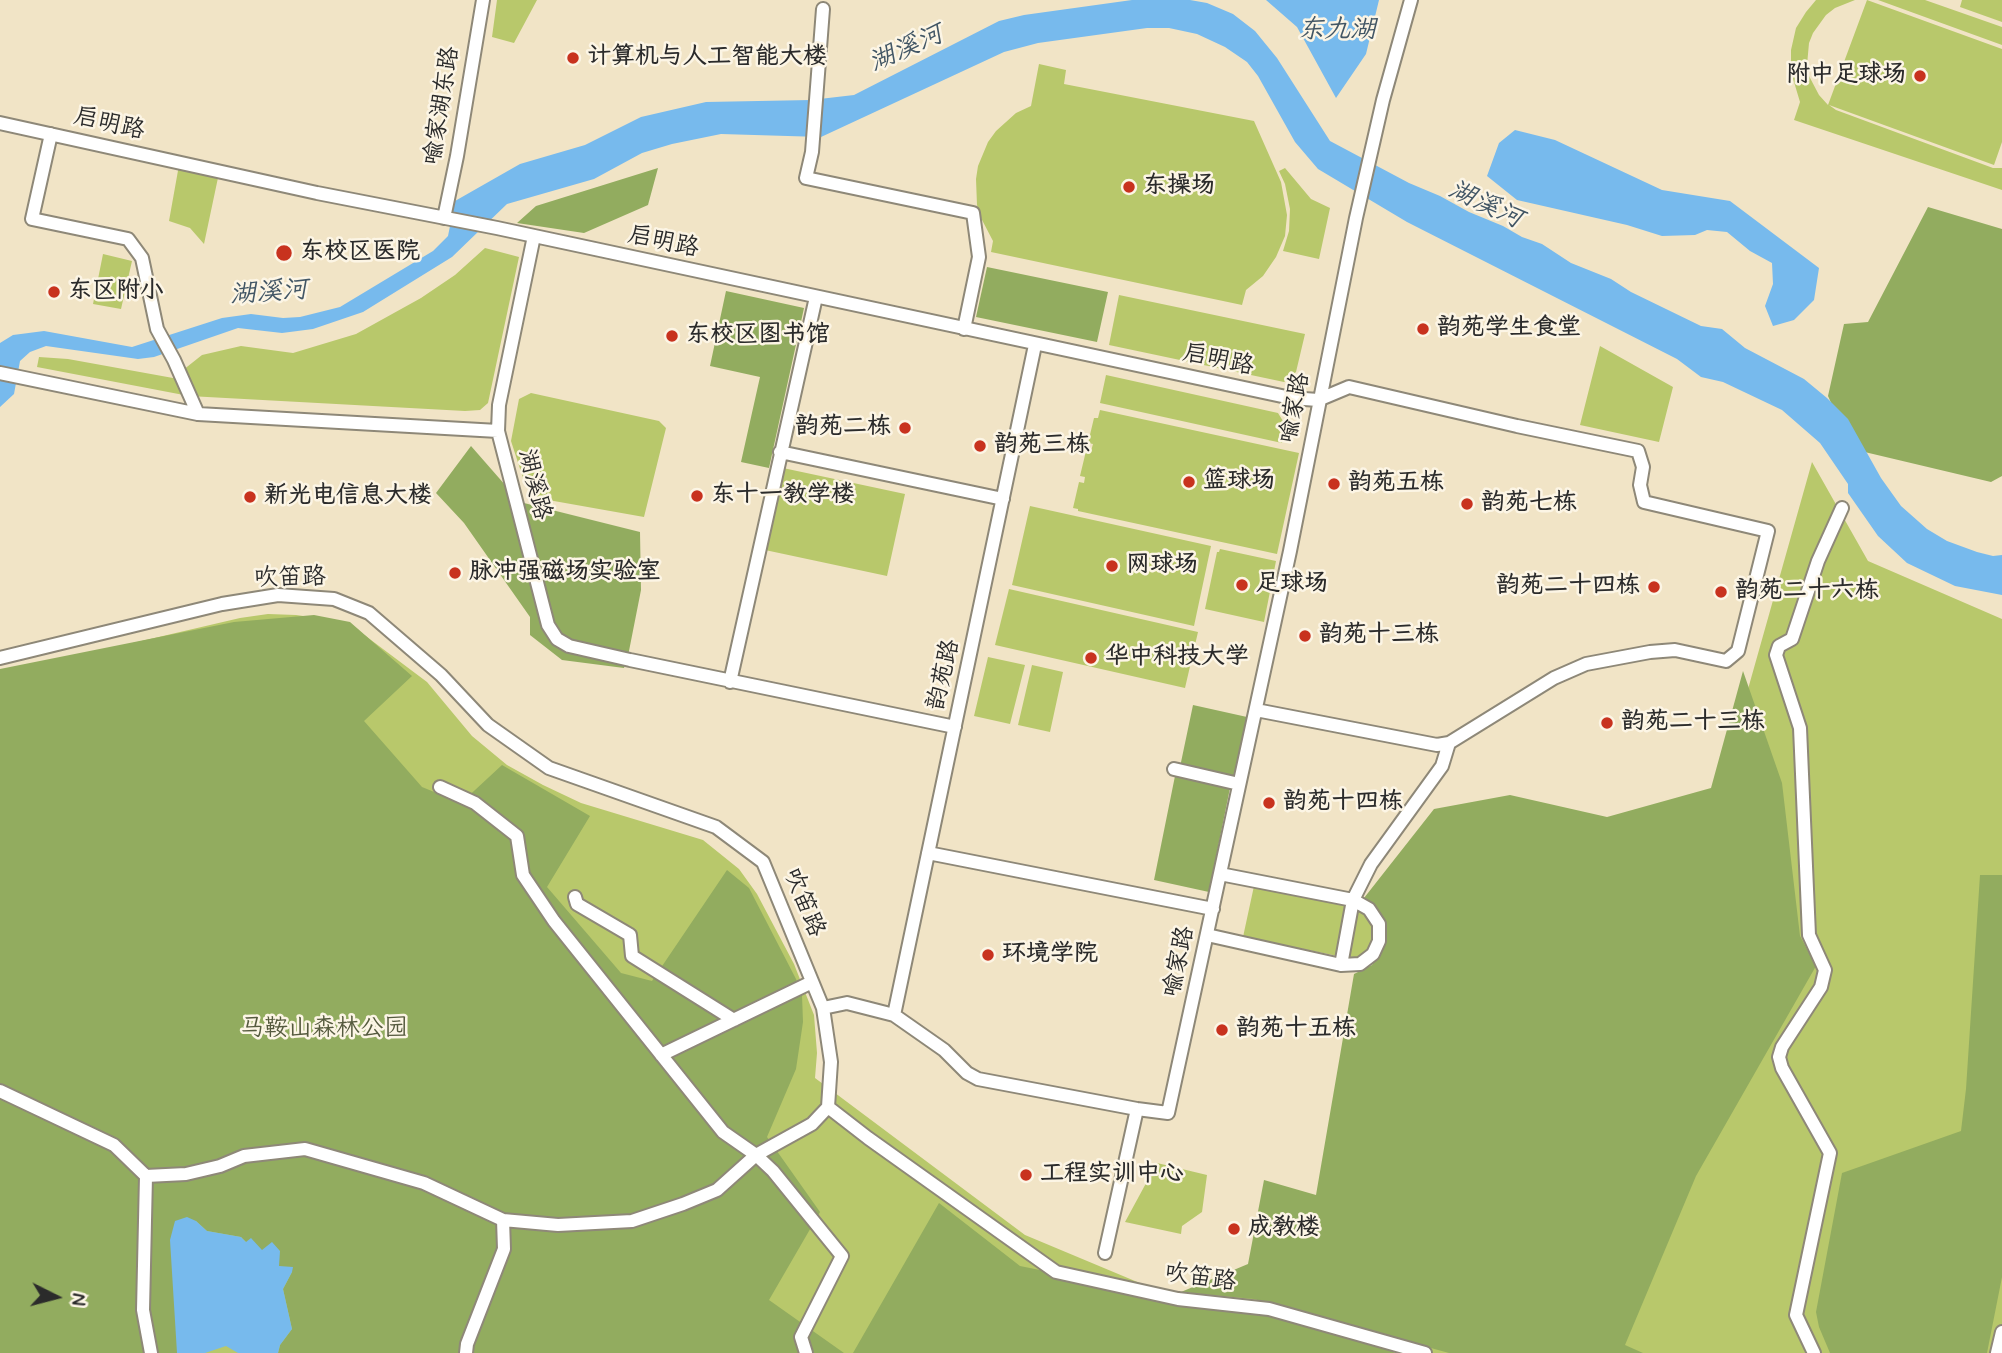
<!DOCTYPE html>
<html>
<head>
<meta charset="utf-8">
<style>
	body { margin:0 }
	#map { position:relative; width:2002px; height:1353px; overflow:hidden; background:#f1e4c6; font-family:Mynerve,sans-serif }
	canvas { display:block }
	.north { position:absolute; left:21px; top:1262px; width:70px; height:70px; -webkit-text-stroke:5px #fcf5e5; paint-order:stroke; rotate:96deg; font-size:19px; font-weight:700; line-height:28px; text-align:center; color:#2b2b2b }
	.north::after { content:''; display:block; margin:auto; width:24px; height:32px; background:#2b2b2b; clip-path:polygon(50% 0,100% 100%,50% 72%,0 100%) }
</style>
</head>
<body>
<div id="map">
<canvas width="2002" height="1353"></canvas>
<div class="north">N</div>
</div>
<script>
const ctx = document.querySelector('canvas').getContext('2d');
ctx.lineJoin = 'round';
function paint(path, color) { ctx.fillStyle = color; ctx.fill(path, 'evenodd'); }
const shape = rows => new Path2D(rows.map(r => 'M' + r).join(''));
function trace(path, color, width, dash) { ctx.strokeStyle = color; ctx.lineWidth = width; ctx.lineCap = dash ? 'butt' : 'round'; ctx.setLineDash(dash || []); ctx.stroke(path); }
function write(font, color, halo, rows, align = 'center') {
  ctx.font = font + ' Mynerve,"LXGW WenKai TC",sans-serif'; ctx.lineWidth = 5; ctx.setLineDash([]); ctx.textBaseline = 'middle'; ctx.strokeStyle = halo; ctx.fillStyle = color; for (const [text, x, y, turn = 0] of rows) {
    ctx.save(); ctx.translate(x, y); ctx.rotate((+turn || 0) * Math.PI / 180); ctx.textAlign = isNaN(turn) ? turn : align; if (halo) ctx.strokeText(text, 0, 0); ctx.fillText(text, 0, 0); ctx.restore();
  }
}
const green = shape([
	[497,0,537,0,514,43,492,37],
	[1816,0,1855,0,1835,8,1826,15,1813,33,1809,43,1807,65,1809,76,1819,95,1828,105,1867,0,2002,49,2002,142,1994,165,1829,105,1836,110,1993,168,2002,168,2002,190,1794,120,1800,102,1791,72,1791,50,1796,28,1806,12],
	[1878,0,1925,0,2002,27,2002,45],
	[1962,0,2002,0,2002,22,1960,7],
	[1039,64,1066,70,1064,84,1254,121,1281,182,1287,215,1285,236,1276,257,1263,276,1246,290,1242,305,991,252,993,241,981,218,977,205,976,179,978,166,988,142,996,131,1016,113,1031,106],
	[179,165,219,173,204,244,190,228,169,221],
	[1285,168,1311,199,1330,208,1319,259,1283,251,1289,231,1290,209,1285,184,1279,171],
	[485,248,519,257,488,403,480,410,465,411,189,396,37,367,39,357,68,359,173,378,202,355,241,346,293,353,356,334,421,298,455,275],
	[103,254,132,261,121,309,93,304],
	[1119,295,1305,334,1296,372,1284,382,1109,345],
	[1600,346,1673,387,1659,442,1580,425],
	[1106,375,1278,413,1286,426,1282,443,1100,403],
	[531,393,659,421,666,428,644,517,537,498,523,478,511,441,519,399],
	[1100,410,1299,453,1277,554,1078,511,1078,509,1073,508,1079,482,1084,483,1085,477,1080,476,1086,451,1091,451,1093,444,1088,443,1094,418,1098,418],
	[1812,462,1868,561,2002,619,2002,1353,0,1353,0,674,240,618,268,614,296,615,332,620,355,628,427,682,472,736,507,765,543,785,581,803,703,840,739,869,757,894,794,964,814,1015,817,1053,815,1078,1025,1235,1178,1299,1253,1268,1323,1204,1606,822,1719,792],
	[783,468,905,494,887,576,765,550],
	[1030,506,1211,546,1194,626,1012,585],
	[1220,549,1276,561,1264,622,1205,609,1217,552,1219,552],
	[1009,589,1198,632,1185,688,995,645],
	[988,657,1025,665,1010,724,974,716],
	[1032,665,1063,672,1050,732,1018,725],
	[1254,886,1356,907,1370,920,1374,933,1372,947,1361,957,1348,958,1243,937],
	[1157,1163,1207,1175,1202,1212,1182,1226,1181,1234,1125,1222]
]);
const forest = shape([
	[658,168,648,205,584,233,517,223,536,206],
	[1928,207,2002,229,2002,476,1991,482,1852,449,1828,396,1844,324,1868,322],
	[987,267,1108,292,1097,342,976,317],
	[726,291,804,308,769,468,741,462,760,377,710,366],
	[471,446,520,502,640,532,641,590,628,656,624,668,562,660,530,635,530,617,464,523,436,493],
	[314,615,350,622,412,676,364,721,422,787,461,803,502,765,590,816,547,887,621,973,652,981,727,870,749,888,796,979,802,995,803,1022,796,1069,767,1137,820,1212,769,1300,844,1353,278,1353,280,1345,292,1329,283,1289,292,1272,279,1266,263,1251,246,1242,241,1237,207,1231,196,1221,177,1353,0,1353,0,669,234,622],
	[1743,671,1782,783,1800,936,1816,966,1696,1176,1625,1345,1643,1353,1449,1353,1254,1299,1181,1292,1248,1264,1264,1180,1316,1195,1354,974,1372,965,1385,942,1383,918,1364,898,1434,809,1510,795,1607,817,1711,788],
	[1193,705,1247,717,1235,779,1180,767],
	[1175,776,1230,788,1209,892,1154,880],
	[1980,875,2002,875,2002,1277,1987,1353,1830,1353,1819,1327,1816,1312,1842,1173,1961,1131,1966,1089],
	[939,1203,1020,1266,1361,1335,1395,1353,853,1353]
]);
const water = shape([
	[1132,0,1190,0,1207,3,1233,14,1255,31,1277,58,1330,141,1409,183,1440,196,1469,212,1503,226,1522,237,1542,244,1571,263,1611,279,1631,292,1701,326,1722,329,1745,348,1804,379,1827,398,1848,419,1881,478,1901,506,1927,529,1947,541,1977,552,1993,556,2002,555,2002,595,1955,586,1907,563,1878,536,1848,493,1848,484,1820,443,1782,410,1723,382,1701,377,1677,359,1407,222,1318,169,1295,142,1258,76,1247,62,1225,47,1197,34,1169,28,1147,28,1038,43,1004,52,821,137,721,134,672,144,642,153,594,179,507,204,452,257,363,312,313,329,282,333,238,328,154,357,138,359,46,346,30,352,20,361,14,394,0,407,0,343,13,335,44,331,132,347,222,318,251,314,283,318,300,317,340,307,433,251,448,236,455,201,520,164,585,145,641,117,706,102,811,100,854,95,999,21,1024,15],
	[1266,0,1379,0,1366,54,1336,98,1297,27],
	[1515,130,1555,140,1662,190,1730,201,1819,268,1814,300,1794,320,1773,326,1765,306,1773,284,1772,263,1750,251,1727,232,1707,230,1695,235,1662,236,1627,225,1517,200,1487,176,1499,143],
	[187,1217,196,1221,207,1231,241,1237,246,1242,251,1238,262,1250,272,1242,280,1251,279,1266,293,1267,292,1272,283,1289,292,1329,280,1345,278,1353,238,1353,226,1346,205,1353,177,1353,170,1240,175,1221]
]);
const street = shape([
	[823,9,812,152,806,178,973,213,979,257,964,329],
	[0,123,317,193,497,228,1291,398,1318,400,1349,387,1517,426,1638,451,1643,467,1640,485,1644,502,1768,531,1738,651,1726,661,1675,650,1650,652,1586,664,1554,678,1449,743,1437,745,1256,710],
	[51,134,32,219,128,239,142,258,157,329,174,360,198,414],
	[444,218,457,156,483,0],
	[534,236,499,405,498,431,548,625,557,639,569,646,630,660,955,727],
	[0,373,198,414,498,431],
	[780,452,1003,499],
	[0,658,222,604,278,595,334,599,369,613,441,675,488,725,549,768,716,827,763,862,823,1008,831,1062,828,1107,868,1138,1056,1272,1178,1299,1269,1309,1425,1353],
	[730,682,816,297],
	[1174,769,1239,784],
	[440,787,475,803,517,836,523,875,554,921,723,1132,756,1155,773,1171,842,1256,801,1337,806,1353],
	[928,853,1213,909],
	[575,897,577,904,630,935,632,956,734,1020],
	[1207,935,1341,965,1360,964,1373,954,1379,941,1379,924,1369,909,1353,900,1220,874],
	[1341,965,1353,900,1371,864,1442,766,1449,743],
	[823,1008,847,1003,894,1015,944,1050,967,1073,978,1079,1137,1109,1168,1113,1290,551,1356,218,1383,100,1411,0],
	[894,1015,1035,345],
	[661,1055,812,982],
	[0,1091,114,1145,146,1176,186,1174,220,1166,244,1156,305,1149,424,1183,503,1220,558,1225,632,1221,683,1204,717,1190,756,1155,812,1124,828,1107],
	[146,1176,143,1310,151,1353],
	[1105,1253,1137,1109],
	[466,1353,467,1344,504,1249,503,1220],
	[1814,1353,1796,1315,1830,1153,1782,1068,1779,1057,1782,1047,1821,987,1825,970,1809,935,1800,728,1776,655,1779,646,1792,639,1818,561,1842,508],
	[1997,1353,2002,1332]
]);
const markers = [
	[573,58,7,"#c8321e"],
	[1920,76,7,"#c8321e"],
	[1129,187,7,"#c8321e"],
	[284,253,9,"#c8321e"],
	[54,292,7,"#c8321e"],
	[1423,329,7,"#c8321e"],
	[672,336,7,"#c8321e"],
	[905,428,7,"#c8321e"],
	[980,446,7,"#c8321e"],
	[1189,482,7,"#c8321e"],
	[1334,484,7,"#c8321e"],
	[697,496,7,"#c8321e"],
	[250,497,7,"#c8321e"],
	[1467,504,7,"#c8321e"],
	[1112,566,7,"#c8321e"],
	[455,573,7,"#c8321e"],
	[1242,585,7,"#c8321e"],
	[1654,587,7,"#c8321e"],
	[1721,592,7,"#c8321e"],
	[1305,636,7,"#c8321e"],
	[1091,658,7,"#c8321e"],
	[1607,723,7,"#c8321e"],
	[1269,803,7,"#c8321e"],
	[988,955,7,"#c8321e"],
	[1222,1030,7,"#c8321e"],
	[1026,1175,7,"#c8321e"],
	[1234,1229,7,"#c8321e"]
];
const poiNames = [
	["计算机与人工智能大楼",587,58],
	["附中足球场",1906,76,"right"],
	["东操场",1143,187],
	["东校区医院",300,253],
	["东区附小",68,292],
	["韵苑学生食堂",1437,329],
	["东校区图书馆",686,336],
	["韵苑二栋",891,428,"right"],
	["韵苑三栋",994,446],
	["篮球场",1203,482],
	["韵苑五栋",1348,484],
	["东十一教学楼",711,496],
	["新光电信息大楼",264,497],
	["韵苑七栋",1481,504],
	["网球场",1126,566],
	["脉冲强磁场实验室",469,573],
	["足球场",1256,585],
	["韵苑二十四栋",1640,587,"right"],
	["韵苑二十六栋",1735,592],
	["韵苑十三栋",1319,636],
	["华中科技大学",1105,658],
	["韵苑二十三栋",1621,723],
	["韵苑十四栋",1283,803],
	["环境学院",1002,955],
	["韵苑十五栋",1236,1030],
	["工程实训中心",1040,1175],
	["成教楼",1248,1229]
];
const streetNames = [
	["喻家湖东路",443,106,-81],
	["启明路",109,125,13],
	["启明路",663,243,12],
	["启明路",1218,361,12],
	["喻家路",1296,408,-79],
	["湖溪路",533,485,76],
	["吹笛路",290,579,-1],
	["韵苑路",945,675,-77],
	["吹笛路",803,903,68],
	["喻家路",1180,962,-78],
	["吹笛路",1200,1279,8]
];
const parkNames = [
	["马鞍山森林公园",324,1030]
];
const waterNames = [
	["东九湖",1337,32],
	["湖溪河",907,50,-24],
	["湖溪河",1485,206,25],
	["湖溪河",269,294,-4]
];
paint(green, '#b8c86b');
paint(forest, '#92ac5f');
paint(water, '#77baed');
trace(street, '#8e8878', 16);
trace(street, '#fff', 12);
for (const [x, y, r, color] of markers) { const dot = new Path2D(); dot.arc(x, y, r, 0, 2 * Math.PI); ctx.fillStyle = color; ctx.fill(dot); trace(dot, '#fcf5e5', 2.5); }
write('bold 24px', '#2b2b2b', '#fcf5e5', poiNames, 'left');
write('24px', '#2b2b2b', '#fcf5e5', streetNames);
write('24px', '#555a3e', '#fcf5e5', parkNames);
write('italic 26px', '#425665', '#fcf5e5', waterNames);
</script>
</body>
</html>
